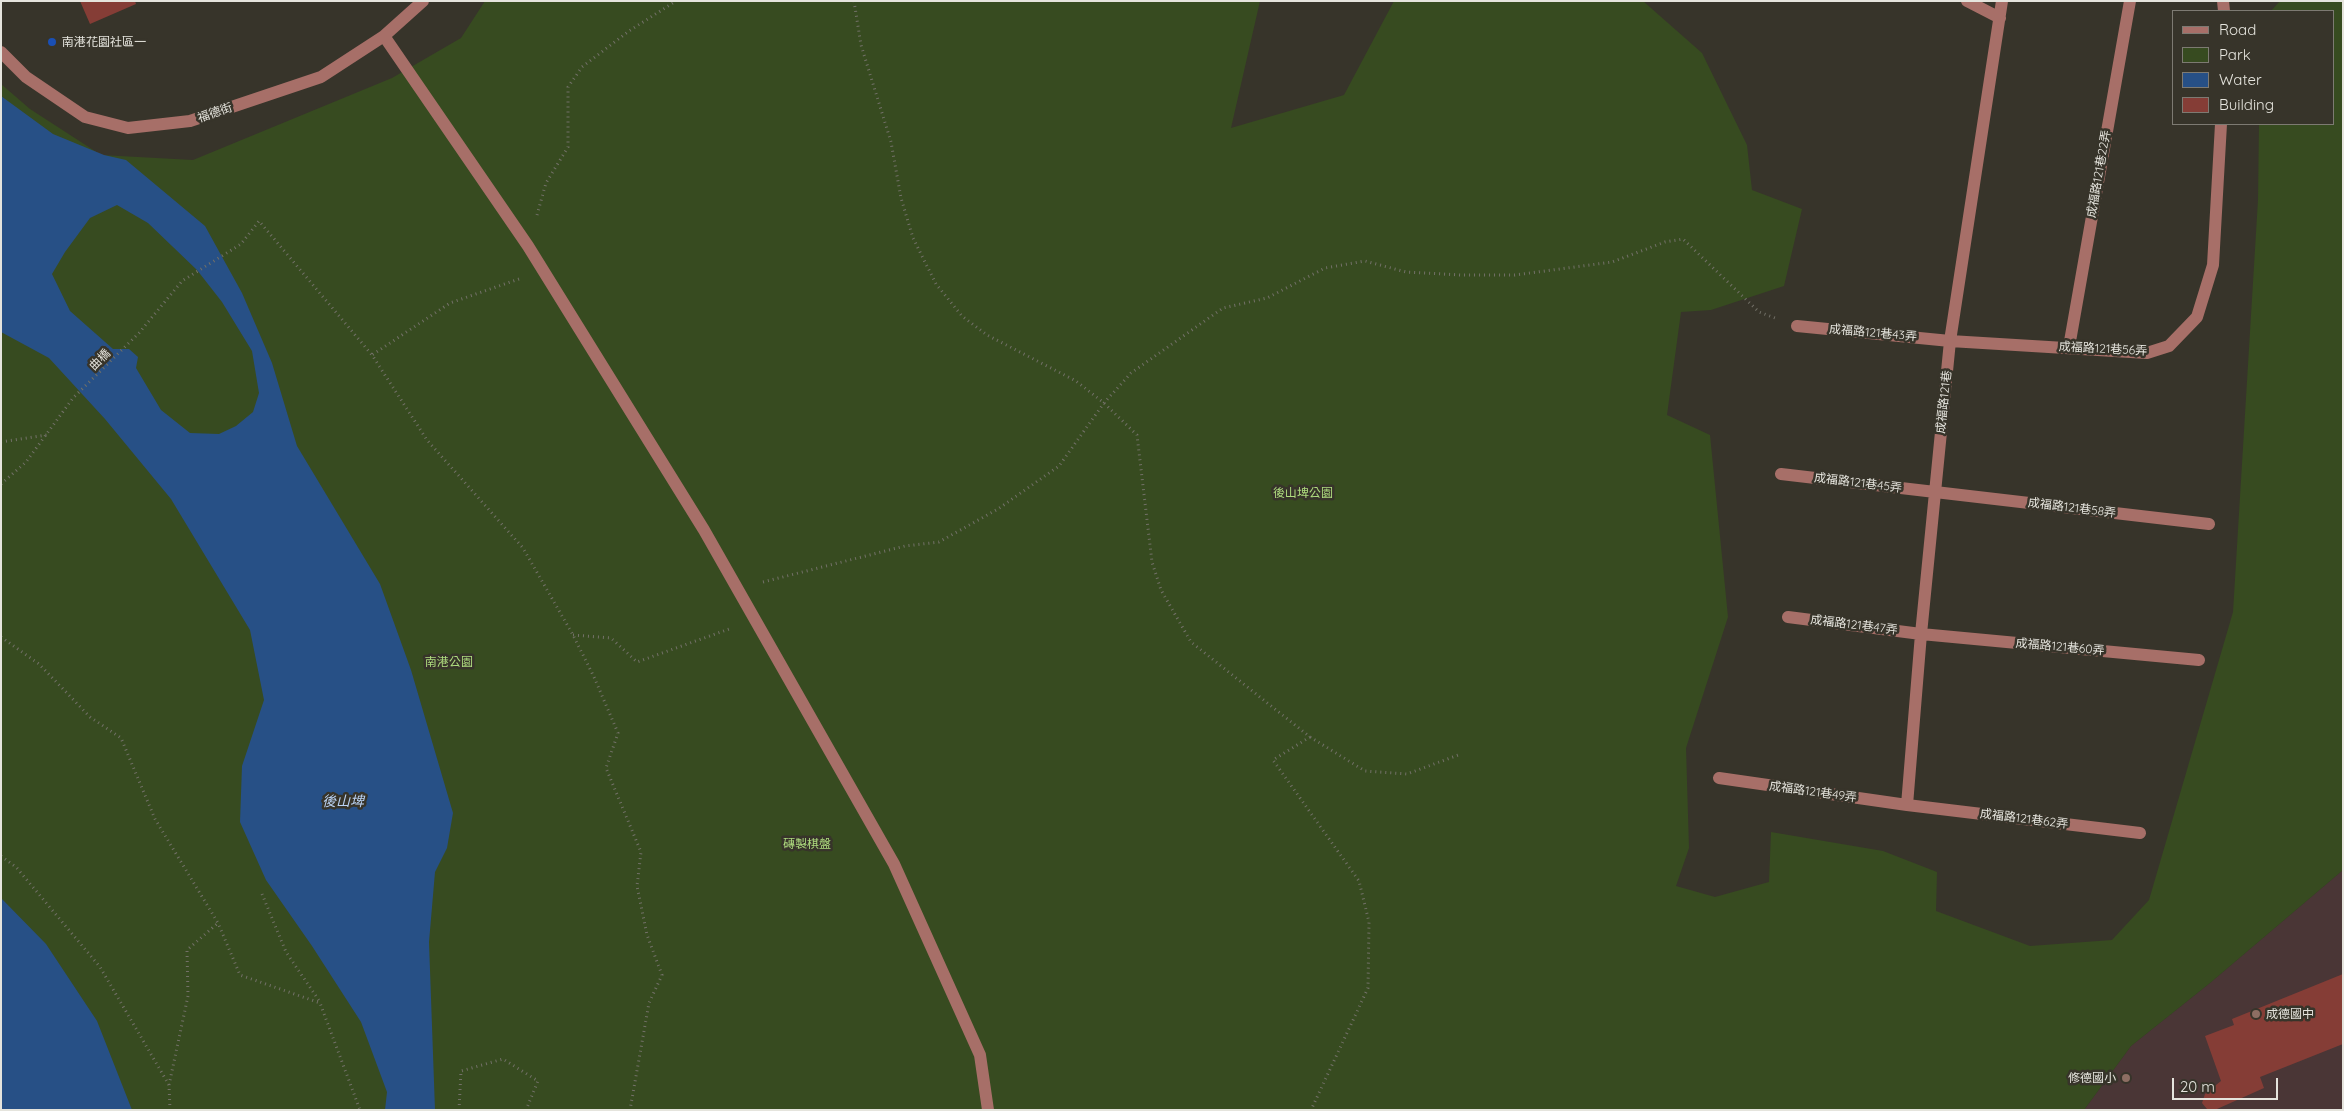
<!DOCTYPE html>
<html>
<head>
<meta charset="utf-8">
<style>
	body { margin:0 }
	#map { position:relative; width:2344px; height:1111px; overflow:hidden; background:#37342a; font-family:Quicksand,sans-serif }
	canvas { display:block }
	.frame { position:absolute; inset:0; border:2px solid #e5e4dd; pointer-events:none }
	.legend { position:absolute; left:2172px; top:10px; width:162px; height:115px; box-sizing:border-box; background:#37342a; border:1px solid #7d7a72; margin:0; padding:6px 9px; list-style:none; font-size:15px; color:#e5e4dd }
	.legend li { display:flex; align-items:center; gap:10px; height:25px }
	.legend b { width:25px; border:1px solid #7d7a72 }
	.scale { position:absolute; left:2172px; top:1078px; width:106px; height:22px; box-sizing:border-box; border:2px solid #e5e4dd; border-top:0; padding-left:6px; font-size:15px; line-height:18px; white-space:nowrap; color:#e5e4dd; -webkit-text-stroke:4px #37342a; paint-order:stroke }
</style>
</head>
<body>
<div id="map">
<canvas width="2344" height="1111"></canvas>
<div class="frame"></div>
<ul class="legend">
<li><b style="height:6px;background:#a76f68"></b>Road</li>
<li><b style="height:14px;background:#374b20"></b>Park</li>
<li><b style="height:14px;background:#275086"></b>Water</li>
<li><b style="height:14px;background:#853d36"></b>Building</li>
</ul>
<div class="scale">20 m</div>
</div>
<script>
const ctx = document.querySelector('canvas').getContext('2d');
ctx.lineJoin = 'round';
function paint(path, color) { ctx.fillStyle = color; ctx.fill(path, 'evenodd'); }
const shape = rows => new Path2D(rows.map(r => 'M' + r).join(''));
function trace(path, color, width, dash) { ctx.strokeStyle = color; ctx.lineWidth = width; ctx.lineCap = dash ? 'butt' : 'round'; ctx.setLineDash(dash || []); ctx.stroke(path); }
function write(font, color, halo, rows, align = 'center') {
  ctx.font = font + ' Quicksand,"Noto Sans TC",sans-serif'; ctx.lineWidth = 5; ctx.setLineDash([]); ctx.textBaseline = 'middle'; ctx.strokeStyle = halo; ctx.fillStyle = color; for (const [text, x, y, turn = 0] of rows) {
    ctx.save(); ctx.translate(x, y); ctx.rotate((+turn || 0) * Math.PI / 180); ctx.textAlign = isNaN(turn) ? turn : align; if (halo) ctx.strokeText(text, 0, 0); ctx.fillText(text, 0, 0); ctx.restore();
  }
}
const education = shape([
	[2343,870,2343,1110,2084,1110,2131,1046,2210,983]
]);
const green = shape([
	[485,1,1260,1,1231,128,1344,95,1394,1,1643,1,1702,53,1747,145,1752,190,1802,209,1784,286,1711,310,1681,312,1667,415,1710,435,1728,617,1686,748,1689,848,1676,886,1715,897,1769,882,1771,832,1883,851,1937,872,1936,911,2030,946,2112,940,2149,900,2233,612,2258,200,2259,124,2333,124,2333,11,2271,11,2280,1,2343,1,2343,870,2210,983,2131,1046,2084,1110,1,1110,1,84,30,109,101,155,193,160,392,78,461,38]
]);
const water = shape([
	[1,96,53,134,104,155,126,160,205,226,242,293,272,363,297,446,380,584,411,670,453,813,447,848,435,872,429,942,435,1110,385,1110,387,1092,361,1022,312,946,266,880,240,822,242,766,264,700,250,630,171,499,105,419,49,358,1,332],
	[117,205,148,223,197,270,222,302,252,351,259,393,253,412,236,426,219,434,190,433,161,410,136,368,138,357,129,349,113,349,70,311,52,274,65,252,90,218],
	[1,898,46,944,97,1021,132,1110,1,1110]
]);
const building = shape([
	[80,1,135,1,136,4,90,24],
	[2343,974,2343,1044,2260,1077,2264,1088,2217,1109,2207,1109,2202,1103,2205,1094,2221,1081,2205,1036,2234,1025,2232,1019]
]);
const path = shape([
	[854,1,861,45,891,142,901,198,913,238,936,284,962,316,987,335,1076,381,1104,403,1137,435,1152,562,1161,590,1191,642,1310,737,1273,760,1359,881,1369,922,1368,988,1311,1110],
	[537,215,546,183,568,147,568,87,582,67,629,31,676,1],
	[519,279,450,303,372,355,427,440,523,548,573,635,594,677,618,733,606,768,641,852,637,886,647,935,662,975,649,1003,630,1110],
	[1,442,47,435],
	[1,484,26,462,73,398,139,333,182,281,241,244,259,221,372,355],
	[763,582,905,546,939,542,998,509,1059,466,1104,403,1131,373,1223,308,1267,298,1325,268,1365,261,1406,272,1461,275,1515,275,1612,262,1665,242,1683,239,1759,312,1775,318],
	[573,635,611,638,637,662,732,628],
	[1,637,39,664,90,717,121,738,155,819,218,923,240,975,320,1003,360,1110],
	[1310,737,1365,771,1407,774,1461,754],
	[1,856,16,867,100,967,169,1085],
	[262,894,286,952,320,1002],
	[170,1110,169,1085,188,996,187,950,218,923],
	[459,1110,461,1071,503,1059,538,1081,526,1110]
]);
const minor = shape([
	[1967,1,2000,18],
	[2223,1,2224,11],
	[384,36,528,246,704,530,894,864,980,1055,988,1110],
	[1,52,26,77,85,117,128,128,190,121,321,77,384,36,423,1],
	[1797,326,1950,341,2147,353,2169,346,2197,317,2213,265,2221,124],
	[2069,347,2130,1],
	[1781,474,2209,524],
	[1788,617,1921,634,2199,660],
	[1719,778,1907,805,2140,833],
	[1907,805,1921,634,1950,341,2002,1]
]);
const markers = [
	[52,42,5,"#1a4fb4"],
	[2256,1014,5,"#8d6e63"],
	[2126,1078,5,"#8d6e63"]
];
const poiNames = [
	["南港花園社區一",62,42],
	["成德國中",2266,1014],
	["修德國小",2116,1078,"right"]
];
const streetNames = [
	["福德街",215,113,-19],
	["成福路121巷22弄",2099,174,-80],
	["成福路121巷43弄",1873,333,5],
	["成福路121巷56弄",2103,349,3],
	["曲橋",100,360,-45],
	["成福路121巷",1944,402,-84],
	["成福路121巷45弄",1858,483,7],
	["成福路121巷58弄",2072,508,7],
	["成福路121巷47弄",1854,625,7],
	["成福路121巷60弄",2060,647,5],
	["成福路121巷49弄",1813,792,8],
	["成福路121巷62弄",2024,819,7]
];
const parkNames = [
	["後山埤公園",1303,493],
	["南港公園",449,662],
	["磚製棋盤",807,844]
];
const waterNames = [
	["後山埤",343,802]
];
paint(education, '#4a3636');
paint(green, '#374b20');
paint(water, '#275086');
paint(building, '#853d36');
trace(path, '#737168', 3, [1, 4]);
trace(minor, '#a76f68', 12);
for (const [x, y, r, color] of markers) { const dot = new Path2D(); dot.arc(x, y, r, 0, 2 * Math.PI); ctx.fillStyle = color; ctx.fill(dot); trace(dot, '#37342a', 2); }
write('12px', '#e5e4dd', '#37342a', poiNames, 'left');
write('12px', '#e5e4dd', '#37342a', streetNames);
write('12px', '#aedc7e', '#37342a', parkNames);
write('italic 14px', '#bad2f3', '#37342a', waterNames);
</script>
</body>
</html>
